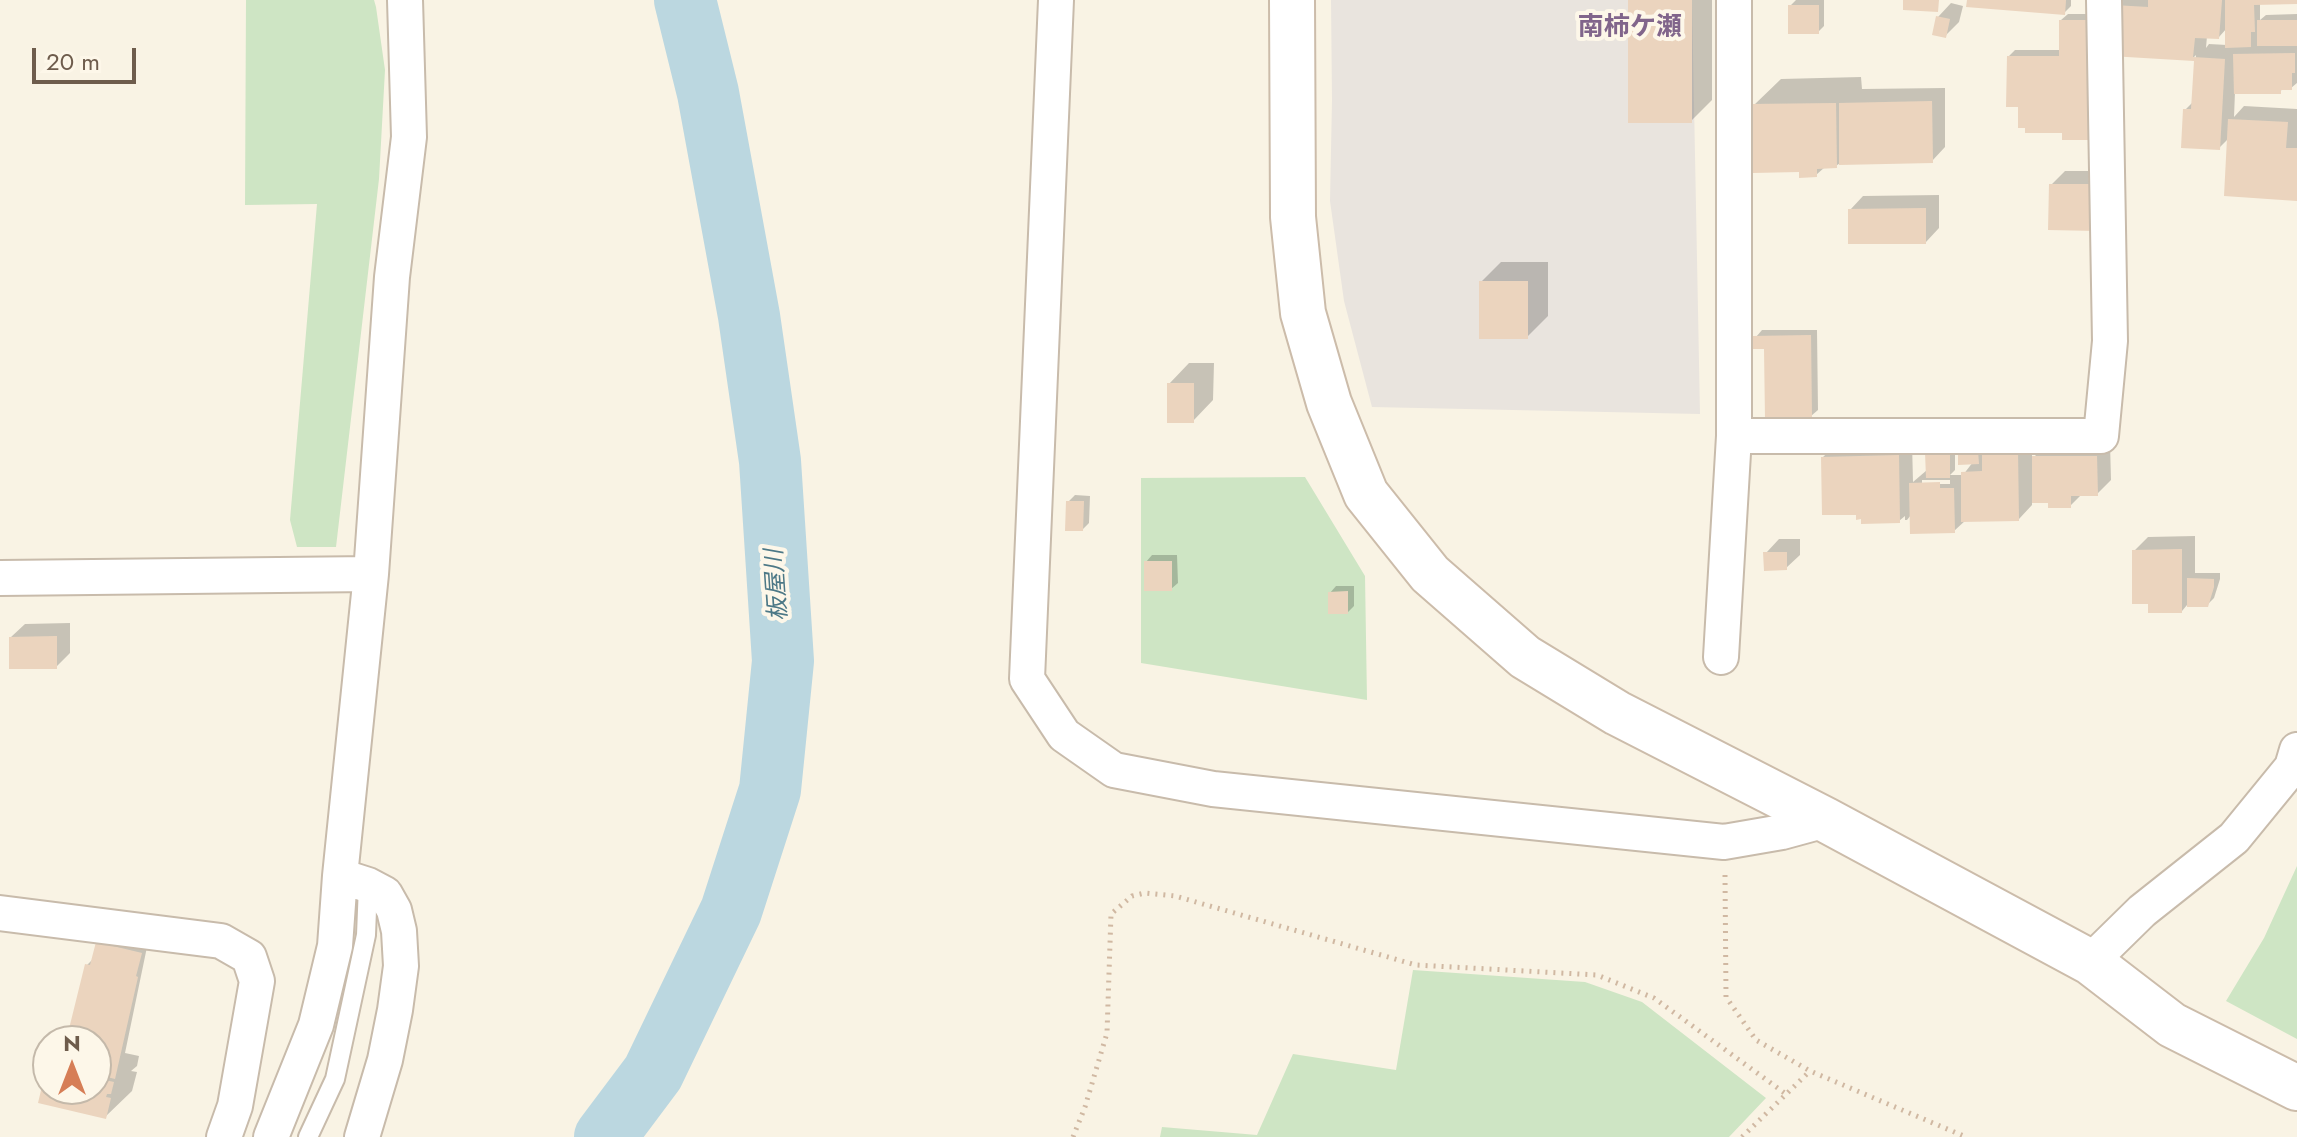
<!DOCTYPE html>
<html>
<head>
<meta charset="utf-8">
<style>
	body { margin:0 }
	#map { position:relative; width:2297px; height:1137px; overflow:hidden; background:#f9f3e4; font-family:Jost,sans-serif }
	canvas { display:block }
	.north { position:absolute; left:32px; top:1025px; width:80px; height:80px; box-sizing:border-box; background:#fdf7e9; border:2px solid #c4b9aa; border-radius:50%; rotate:0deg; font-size:22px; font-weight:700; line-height:32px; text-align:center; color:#6e5c4c }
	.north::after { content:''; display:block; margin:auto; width:28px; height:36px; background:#d67e56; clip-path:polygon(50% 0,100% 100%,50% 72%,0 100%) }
	.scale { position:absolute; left:32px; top:48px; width:104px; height:36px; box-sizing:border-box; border:4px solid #6e5c4c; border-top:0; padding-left:10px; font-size:24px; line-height:28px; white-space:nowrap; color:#6e5c4c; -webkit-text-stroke:6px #fdf7e9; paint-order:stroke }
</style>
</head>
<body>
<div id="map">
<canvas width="2297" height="1137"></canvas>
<div class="north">N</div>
<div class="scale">20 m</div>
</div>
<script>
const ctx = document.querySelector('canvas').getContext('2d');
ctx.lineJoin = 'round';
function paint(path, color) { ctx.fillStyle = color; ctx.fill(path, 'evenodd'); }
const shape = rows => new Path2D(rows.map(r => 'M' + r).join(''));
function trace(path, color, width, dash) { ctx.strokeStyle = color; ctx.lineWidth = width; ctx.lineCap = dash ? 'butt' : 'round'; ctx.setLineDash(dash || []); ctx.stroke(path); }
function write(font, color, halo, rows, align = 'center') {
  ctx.font = font + ' Jost,"Noto Sans JP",sans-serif'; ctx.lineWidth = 8; ctx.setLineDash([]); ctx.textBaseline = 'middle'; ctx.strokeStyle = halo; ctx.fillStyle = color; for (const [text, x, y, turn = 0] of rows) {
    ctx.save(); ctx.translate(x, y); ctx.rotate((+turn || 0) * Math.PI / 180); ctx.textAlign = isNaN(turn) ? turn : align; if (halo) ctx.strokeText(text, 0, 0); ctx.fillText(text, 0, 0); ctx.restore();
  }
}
const industrial = shape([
	[1331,0,1692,0,1700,414,1372,407,1344,301,1330,201,1332,100]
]);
const green = shape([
	[246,0,374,0,376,7,385,70,379,179,336,547,297,547,290,520,317,204,245,205],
	[1305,477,1365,576,1367,700,1141,663,1141,478],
	[2297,866,2297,1039,2226,1001,2264,938],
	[1413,970,1585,982,1642,1002,1766,1098,1729,1137,1160,1137,1162,1127,1257,1135,1293,1054,1396,1070]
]);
const shadow = shape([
	[1630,0,1712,0,1712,100,1691,121],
	[1796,0,1824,0,1824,26,1818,32,1790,6],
	[1969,0,2071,0,2071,6,2064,13],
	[2120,0,2297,0,2297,2,2260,2,2260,20,2266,15,2297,14,2297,83,2291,88,2283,88,2280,92,2235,92,2234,117,2244,106,2297,109,2297,199,2229,138,2219,148,2185,110,2193,102,2196,55,2192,59,2112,54],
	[2227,28,2227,45,2209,44,2206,48,2207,36,2219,37],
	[1951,3,1963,6,1959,22,1945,36,1938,17],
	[2068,14,2094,14,2093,132,2087,138,2064,131,2020,105,2009,56,2015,50,2061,50,2061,20],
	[1861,77,1862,89,1945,88,1945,147,1932,161,1840,163,1836,166,1825,167,1816,175,1800,170,1754,105,1781,79],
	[2090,159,2110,215,2051,185,2065,171,2090,171],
	[1939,195,1939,228,1926,242,1850,210,1863,196],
	[1501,262,1548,262,1548,316,1527,337,1481,282],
	[1762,330,1817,330,1818,410,1811,416,1766,347,1756,337],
	[1189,363,1214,363,1213,400,1193,421,1169,384],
	[2032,439,2032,459,2048,443,2110,443,2111,480,2097,494,2082,494,2070,506,2050,501,2032,501,2032,505,2019,519,1966,520,1954,531,1911,515,1907,520,1905,520,1905,516,1899,521,1823,457,1837,444,1912,442,1913,482,1955,446,1955,470,1950,475,1963,475,1973,462,1960,453],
	[1922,480,1950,480,1950,484,1922,484],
	[1075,495,1090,496,1089,523,1083,529,1068,502],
	[2195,536,2195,573,2220,573,2220,579,2214,598,2207,605,2187,605,2182,611,2134,551,2148,537],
	[1779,539,1800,539,1800,555,1786,568,1766,553],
	[1152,555,1177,555,1178,583,1171,589,1146,562],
	[1336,586,1354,586,1354,606,1348,612,1330,593],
	[70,623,70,653,56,667,11,637,25,624],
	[104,936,147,947,125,1053,139,1056,137,1066,131,1071,137,1072,132,1091,105,1117,40,1102,48,1069,48,1089,96,1089,96,1041,68,1041,87,965,94,958,97,943]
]);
const river = shape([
	[605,1137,653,1073,731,911,770,790,783,661,770,461,749,316,708,93,685,0]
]);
const building = shape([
	[1628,0,1692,0,1692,123,1628,123],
	[1903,0,1939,0,1938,12,1903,10],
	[1967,0,2066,0,2065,15,1966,7],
	[2148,0,2222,0,2219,39,2195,38,2193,57,2225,59,2220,150,2181,148,2183,109,2191,109,2194,61,2110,56,2113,5,2148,7],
	[2225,0,2297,0,2297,4,2254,5,2255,32,2251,32,2251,47,2225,48],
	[1788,5,1819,5,1819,34,1788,34],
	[1936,16,1950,19,1946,38,1932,35],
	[2059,20,2088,20,2088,83,2102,83,2101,131,2088,131,2088,140,2062,140,2062,133,2025,133,2025,128,2018,128,2018,107,2006,107,2007,56,2059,56],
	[2257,20,2297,20,2297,46,2257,46],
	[2295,53,2295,73,2292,73,2292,90,2281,90,2281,94,2234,94,2233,54],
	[1932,101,1933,163,1839,165,1839,103],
	[1836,103,1837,168,1817,169,1817,177,1799,178,1799,172,1753,173,1752,104],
	[2228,119,2288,122,2286,148,2297,148,2297,201,2224,196],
	[2049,184,2097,184,2097,231,2048,230],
	[1926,208,1926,244,1848,244,1848,209],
	[1479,281,1528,281,1528,339,1479,339],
	[1811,335,1812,418,1765,419,1764,349,1753,349,1753,336],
	[1167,383,1194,383,1194,423,1167,423],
	[1950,451,1950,478,1926,478,1925,452],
	[1978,451,1979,464,1958,465,1958,452],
	[2018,452,2019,521,1961,522,1961,472,1982,471,1982,453],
	[1899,455,1900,523,1861,524,1861,519,1856,520,1856,515,1822,515,1821,457],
	[2032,456,2097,456,2098,496,2071,496,2071,508,2048,508,2048,503,2032,503],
	[1940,482,1940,488,1954,488,1955,533,1910,534,1909,483],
	[1066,501,1084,501,1083,531,1065,531],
	[2182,549,2182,613,2148,613,2148,604,2132,604,2132,550],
	[1763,552,1787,552,1787,570,1764,571],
	[1144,561,1172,561,1172,591,1144,591],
	[2187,578,2214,579,2214,587,2208,607,2187,607],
	[1348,591,1348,614,1328,614,1328,592],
	[57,636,57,669,9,669,9,637],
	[96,942,142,953,136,976,138,977,115,1079,96,1074,96,1041,66,1041,85,964,90,965],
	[47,1065,48,1089,96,1089,96,1078,114,1082,111,1094,107,1094,106,1097,111,1098,106,1119,38,1103]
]);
const path = shape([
	[1725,875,1726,997,1756,1040,1810,1071,1966,1137],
	[1073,1137,1085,1107,1107,1033,1111,914,1132,896,1145,893,1175,896,1416,965,1597,975,1654,998,1786,1094],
	[1742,1137,1810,1071]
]);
const lane = shape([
	[308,1137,335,1079,366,935,368,885]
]);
const street = shape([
	[1056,0,1027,679,1064,735,1114,770,1213,789,1724,842,1782,832,1826,820],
	[1734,436,2101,436,2110,341,2104,0],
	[0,578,371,574],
	[1721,657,1734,436,1734,0],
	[340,876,368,885,385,894,394,910,399,931,401,966,395,1010,385,1060,362,1137],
	[0,913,221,941,249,957,257,981,235,1106,224,1137],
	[2090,962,2142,911,2234,838,2292,767,2297,750],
	[271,1137,316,1025,335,946,340,876,371,574,392,277,409,137,405,0]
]);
const secondary = shape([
	[1292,0,1293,217,1303,313,1329,403,1366,494,1430,574,1525,657,1617,713,1826,820,2090,962,2172,1025,2297,1088]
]);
const waterNames = [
	["板屋川",778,585,-94]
];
const quarterNames = [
	["南柿ケ瀬",1630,29]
];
paint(industrial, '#e9e4de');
paint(green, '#cee5c4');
paint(shadow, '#0003');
trace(river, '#bbd7e0', 62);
paint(building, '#ebd4be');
trace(lane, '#c8bbab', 22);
trace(street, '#c8bbab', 38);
trace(secondary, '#ccbcaa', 48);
trace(path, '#d0b8a2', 5, [2, 6]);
trace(lane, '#fff', 18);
trace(street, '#fff', 34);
trace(secondary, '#fff', 44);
write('italic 24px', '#4c7886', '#fdf7e9', waterNames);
write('bold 26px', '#81658b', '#fdf7e9', quarterNames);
</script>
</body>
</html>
